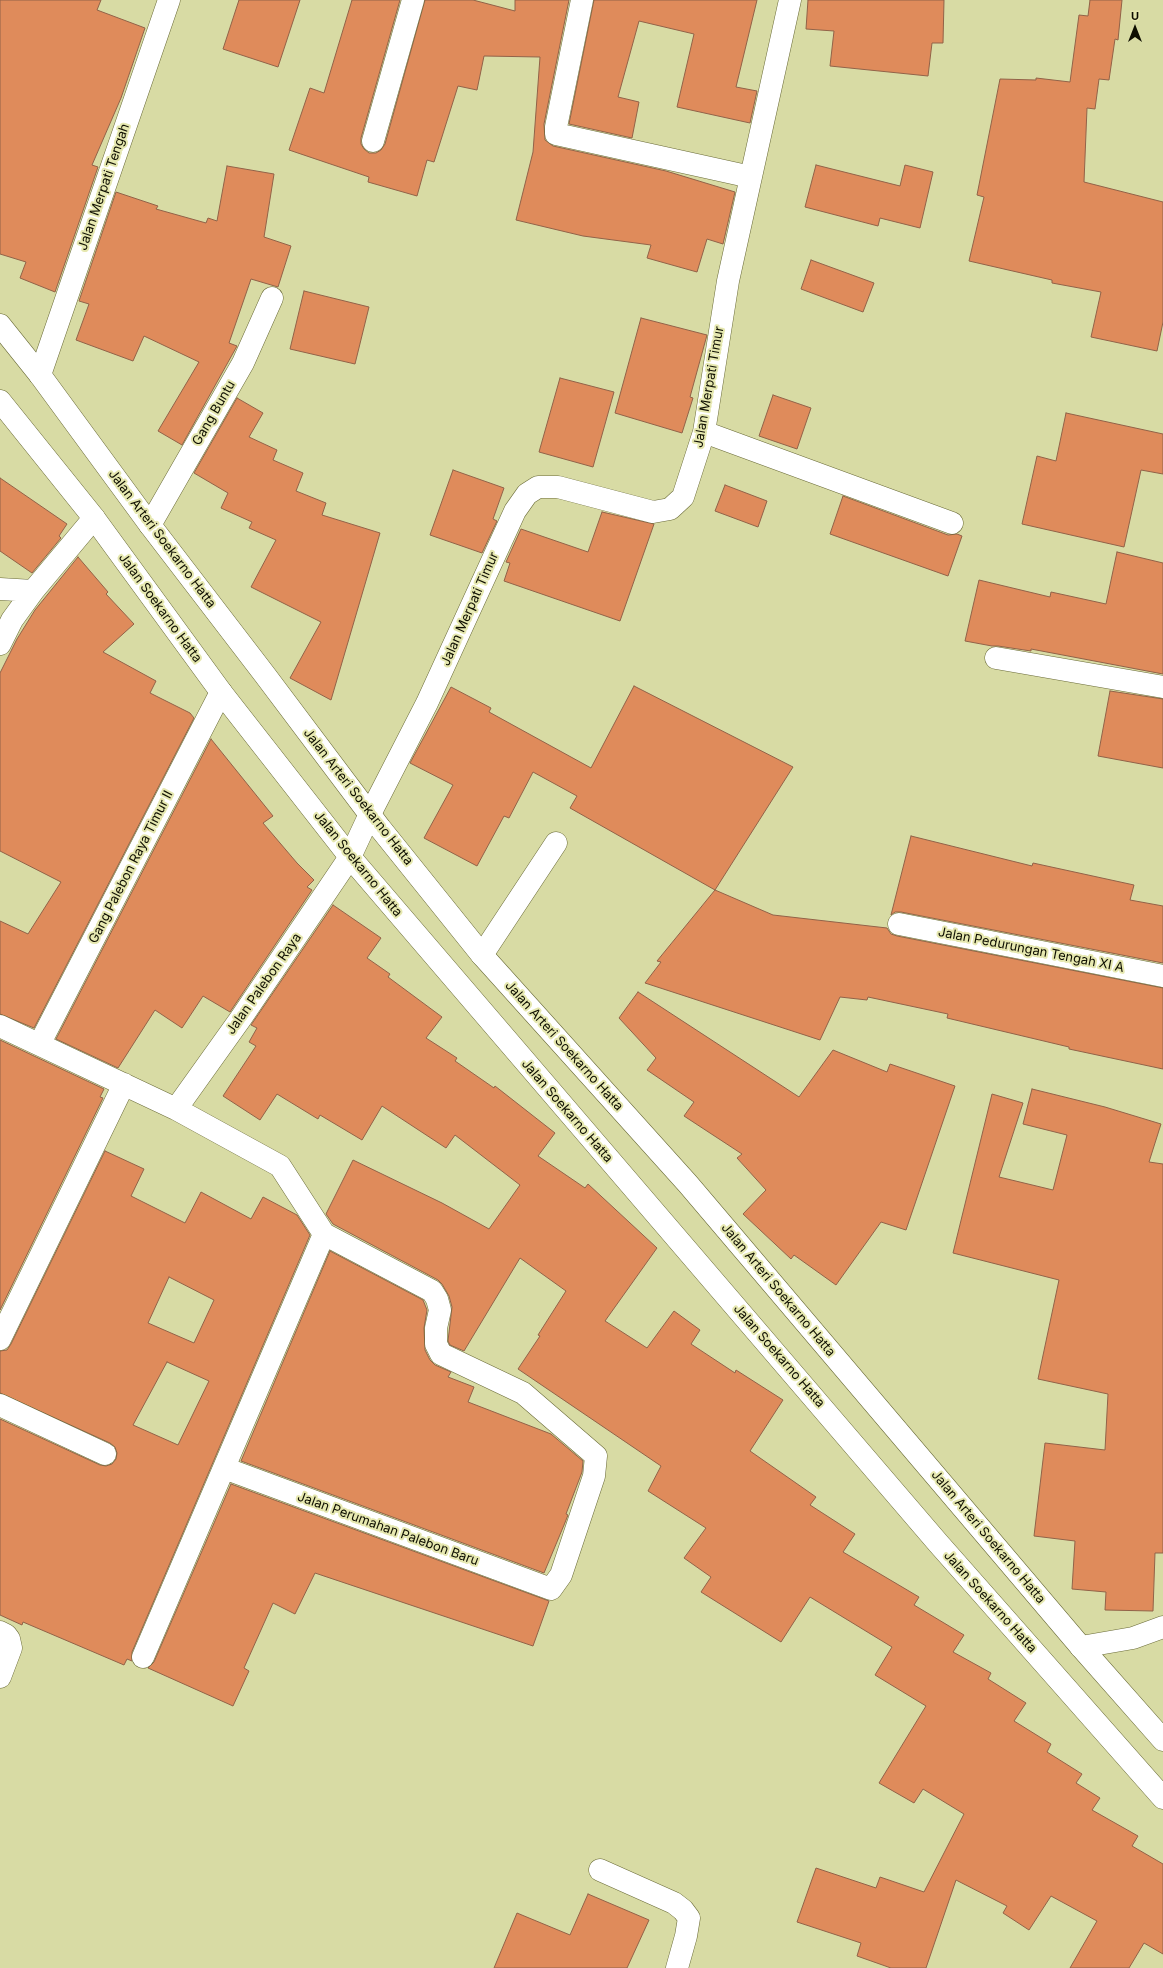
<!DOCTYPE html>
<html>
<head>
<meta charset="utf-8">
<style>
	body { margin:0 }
	#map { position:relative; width:1163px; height:1968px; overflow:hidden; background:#d8dba4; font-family:Inter,sans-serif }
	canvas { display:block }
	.north { position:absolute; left:1115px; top:8px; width:40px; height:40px; -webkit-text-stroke:3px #e6e8b0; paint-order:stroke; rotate:0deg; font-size:11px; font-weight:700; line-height:16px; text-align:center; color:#0e0e00 }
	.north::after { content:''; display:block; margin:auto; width:14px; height:18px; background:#0e0e00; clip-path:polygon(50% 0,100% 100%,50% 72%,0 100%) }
</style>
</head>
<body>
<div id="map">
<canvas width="1163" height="1968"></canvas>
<div class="north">U</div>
</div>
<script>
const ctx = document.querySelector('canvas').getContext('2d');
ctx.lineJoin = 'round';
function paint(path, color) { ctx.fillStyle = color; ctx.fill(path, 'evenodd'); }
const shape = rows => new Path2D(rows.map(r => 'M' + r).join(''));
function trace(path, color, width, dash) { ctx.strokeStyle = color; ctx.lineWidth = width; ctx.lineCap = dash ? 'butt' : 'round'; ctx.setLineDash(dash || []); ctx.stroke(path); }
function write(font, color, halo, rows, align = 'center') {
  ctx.font = font + ' Inter,sans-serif'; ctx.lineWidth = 4; ctx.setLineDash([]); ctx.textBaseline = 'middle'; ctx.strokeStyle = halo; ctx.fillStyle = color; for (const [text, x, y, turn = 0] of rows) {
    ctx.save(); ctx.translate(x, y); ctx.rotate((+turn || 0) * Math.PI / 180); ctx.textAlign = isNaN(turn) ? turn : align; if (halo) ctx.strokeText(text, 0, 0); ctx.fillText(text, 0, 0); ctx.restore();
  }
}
const building = shape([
	[0,0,101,0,97,10,145,28,121,98,92,165,98,167,55,292,20,278,26,262,0,254,0,0],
	[239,0,300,0,278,67,223,49,239,0],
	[352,0,400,0,361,138,361,144,364,149,369,153,376,153,381,150,385,144,425,0,473,0,515,11,515,0,569,0,544,124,545,140,553,146,666,171,735,192,723,244,707,239,697,272,647,258,651,245,583,236,516,220,533,152,540,57,484,56,477,90,458,86,434,162,427,160,417,196,368,182,369,177,289,150,310,88,324,93,352,0],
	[594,0,757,0,736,87,757,91,750,123,677,107,694,34,639,21,618,97,639,102,632,138,569,124,594,0],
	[808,0,944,0,943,43,932,43,928,76,830,66,834,31,806,29,808,0],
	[1090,0,1122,0,1118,40,1115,39,1109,80,1099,79,1095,109,1087,108,1084,182,1163,202,1163,322,1157,351,1091,337,1101,292,1052,283,1052,280,969,261,984,197,977,195,1000,79,1036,80,1036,78,1070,82,1079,15,1088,16,1090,0],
	[816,165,900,186,905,165,933,172,920,228,880,218,878,226,805,207,816,165],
	[227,166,274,174,264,237,291,246,278,287,251,279,229,343,237,346,182,445,158,431,199,362,144,336,133,361,76,340,89,304,79,301,116,192,158,206,156,209,206,223,208,218,217,221,227,166],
	[811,260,874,283,863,312,801,289,811,260],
	[304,291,369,307,355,364,290,349,304,291],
	[641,318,707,335,690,397,693,398,682,433,615,413,641,318],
	[560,378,614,392,593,467,539,452,560,378],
	[773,395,811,408,797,449,759,436,773,395],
	[237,398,263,413,249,437,277,450,273,460,303,473,296,491,326,503,322,515,380,533,331,700,290,678,321,622,251,587,276,540,249,528,252,522,221,508,228,493,194,473,237,398],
	[1066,413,1163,434,1163,474,1141,470,1124,547,1022,524,1037,456,1056,461,1066,413],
	[453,470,504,488,493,519,497,521,482,553,430,535,453,470],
	[0,478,67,524,59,536,61,538,32,573,0,551,0,478],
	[725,485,767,501,758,527,715,511,725,485],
	[843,496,948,535,957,534,962,536,948,576,830,534,843,496],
	[602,512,654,524,620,621,504,581,510,563,506,562,521,529,588,552,602,512],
	[1117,552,1163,563,1163,674,1031,649,1031,651,998,646,992,646,965,641,979,580,1050,597,1051,592,1106,604,1117,552],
	[78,557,108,592,106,594,134,624,103,652,156,681,150,693,190,713,194,718,34,1028,0,1014,0,921,28,934,61,882,0,851,0,673,17,639,35,610,78,557],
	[634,686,793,767,715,890,570,808,577,796,533,772,509,818,504,816,477,866,424,838,453,785,410,763,451,687,491,708,489,712,591,768,634,686],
	[1110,691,1163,699,1163,768,1098,756,1110,691],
	[211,739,273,816,263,823,297,863,314,880,307,887,312,890,230,1012,203,996,182,1028,155,1010,118,1068,56,1039,211,739],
	[911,836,1032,866,1033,863,1134,885,1130,900,1163,906,1163,963,901,912,895,912,891,915,911,836],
	[715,890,773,915,887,928,891,934,897,936,1163,988,1163,1069,1069,1049,1069,1047,947,1018,948,1014,868,997,867,1000,840,997,820,1040,645,983,661,962,657,961,715,890],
	[333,905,381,938,367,958,390,974,388,977,442,1017,426,1038,457,1058,455,1061,494,1088,495,1086,555,1133,538,1156,585,1188,588,1184,657,1248,605,1321,647,1348,674,1311,700,1330,691,1344,735,1373,736,1370,783,1400,750,1451,816,1497,810,1505,855,1534,843,1552,919,1597,914,1605,964,1635,953,1652,991,1673,988,1679,1026,1703,1014,1721,1051,1744,1047,1752,1082,1774,1076,1783,1100,1798,1092,1810,1138,1836,1132,1846,1163,1864,1163,1954,1144,1943,1129,1968,1070,1968,1097,1921,1051,1896,1029,1930,1003,1913,1007,1906,956,1880,926,1968,891,1968,857,1956,861,1943,797,1922,816,1868,876,1888,880,1877,924,1892,964,1814,923,1789,914,1803,879,1783,926,1706,875,1675,892,1647,810,1597,781,1642,701,1592,711,1577,684,1558,706,1528,648,1491,661,1466,518,1369,540,1336,538,1335,566,1291,520,1258,464,1351,450,1345,448,1341,452,1307,449,1296,442,1284,438,1280,333,1224,326,1214,353,1160,442,1203,489,1229,520,1185,455,1135,446,1148,382,1106,362,1140,320,1115,318,1119,277,1094,260,1120,223,1096,256,1046,249,1042,257,1028,251,1025,333,905],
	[638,992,799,1097,833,1050,887,1072,890,1064,955,1086,906,1230,881,1222,836,1285,794,1255,791,1259,743,1214,766,1190,737,1158,742,1154,684,1116,694,1102,647,1070,656,1058,619,1018,638,992],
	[0,1040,104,1089,100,1097,103,1098,0,1310,0,1040],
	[1032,1089,1105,1107,1161,1124,1149,1162,1163,1164,1163,1553,1155,1553,1153,1611,1105,1610,1106,1592,1072,1589,1075,1541,1034,1536,1045,1443,1105,1450,1108,1394,1038,1379,1059,1280,953,1253,992,1094,1023,1103,999,1177,1053,1190,1067,1135,1023,1124,1032,1089],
	[105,1151,144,1169,131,1196,185,1223,201,1192,251,1219,263,1197,297,1215,310,1235,132,1652,132,1661,127,1659,124,1665,23,1622,22,1625,0,1615,0,1419,100,1465,106,1466,112,1464,116,1459,117,1453,115,1447,110,1443,0,1393,0,1351,7,1350,11,1344,105,1151],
	[169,1277,214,1300,194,1343,148,1323,169,1277],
	[167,1362,209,1381,178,1445,133,1425,167,1362],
	[330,1251,423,1300,427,1310,424,1328,425,1350,430,1360,435,1365,451,1372,448,1377,474,1387,468,1402,551,1434,583,1461,582,1472,566,1514,568,1515,564,1525,544,1573,241,1461,330,1251],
	[231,1484,549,1601,533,1646,315,1573,295,1614,273,1603,244,1668,249,1671,233,1706,148,1668,154,1662,231,1484],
	[588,1894,649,1920,627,1968,494,1968,517,1913,570,1935,588,1894]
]);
const street = shape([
	[582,0,556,127,556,134,751,177],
	[373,141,413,0],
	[40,375,169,0],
	[704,432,952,523],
	[150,525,243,363,272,298],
	[0,589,33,591],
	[0,644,12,620,33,591,94,518],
	[996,658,1163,687],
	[899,924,1163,976],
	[482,955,556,843],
	[0,1026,176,1109,280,1166,324,1234,432,1291,437,1299,440,1310,436,1328,436,1344,441,1354,523,1393,596,1456,594,1476,561,1575,551,1589,224,1468],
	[40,1043,221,692],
	[176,1109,241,1018,350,857,370,814,427,703,515,511,527,494,538,487,558,487,653,512,670,509,683,497,704,432,728,281,790,0],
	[0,1339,124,1084],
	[0,1405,105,1454],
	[0,1632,6,1635,9,1639,11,1648,0,1677],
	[143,1657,324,1234],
	[600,1870,674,1903,683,1910,689,1918,686,1936,677,1968]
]);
const secondary = shape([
	[1081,1647,1133,1638,1163,1627]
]);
const primary = shape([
	[0,325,40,375,150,525,265,675,380,828,482,955,688,1184,1081,1647,1163,1740],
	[0,401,94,518,221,692,350,857,938,1543,1163,1798]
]);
const streetNames = [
	["Jalan Merpati Tengah",104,187,-71],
	["Jalan Merpati Timur",709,387,-80],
	["Gang Buntu",214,413,-60],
	["Jalan Arteri Soekarno Hatta",162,539,53],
	["Jalan Soekarno Hatta",160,608,54],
	["Jalan Merpati Timur",470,609,-66],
	["Jalan Arteri Soekarno Hatta",358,797,52],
	["Jalan Soekarno Hatta",358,864,51],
	["Gang Palebon Raya Timur II",131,867,-63],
	["Jalan Pedurungan Tengah XI A",1031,950,11],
	["Jalan Palebon Raya",264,984,-55],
	["Jalan Arteri Soekarno Hatta",564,1046,48],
	["Jalan Soekarno Hatta",567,1111,49],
	["Jalan Arteri Soekarno Hatta",778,1290,50],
	["Jalan Soekarno Hatta",779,1356,49],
	["Jalan Perumahan Palebon Baru",388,1529,20],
	["Jalan Arteri Soekarno Hatta",988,1537,50],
	["Jalan Soekarno Hatta",990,1602,48]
];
paint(building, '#df8b5b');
trace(building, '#916248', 1);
trace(street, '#6a6b38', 23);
trace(secondary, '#6a6b38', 23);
trace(primary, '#6a6b38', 23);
trace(street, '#fff', 22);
trace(secondary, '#fff', 22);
trace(primary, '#fff', 22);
write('13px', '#0e0e00', '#e6e8b0', streetNames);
</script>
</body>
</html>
